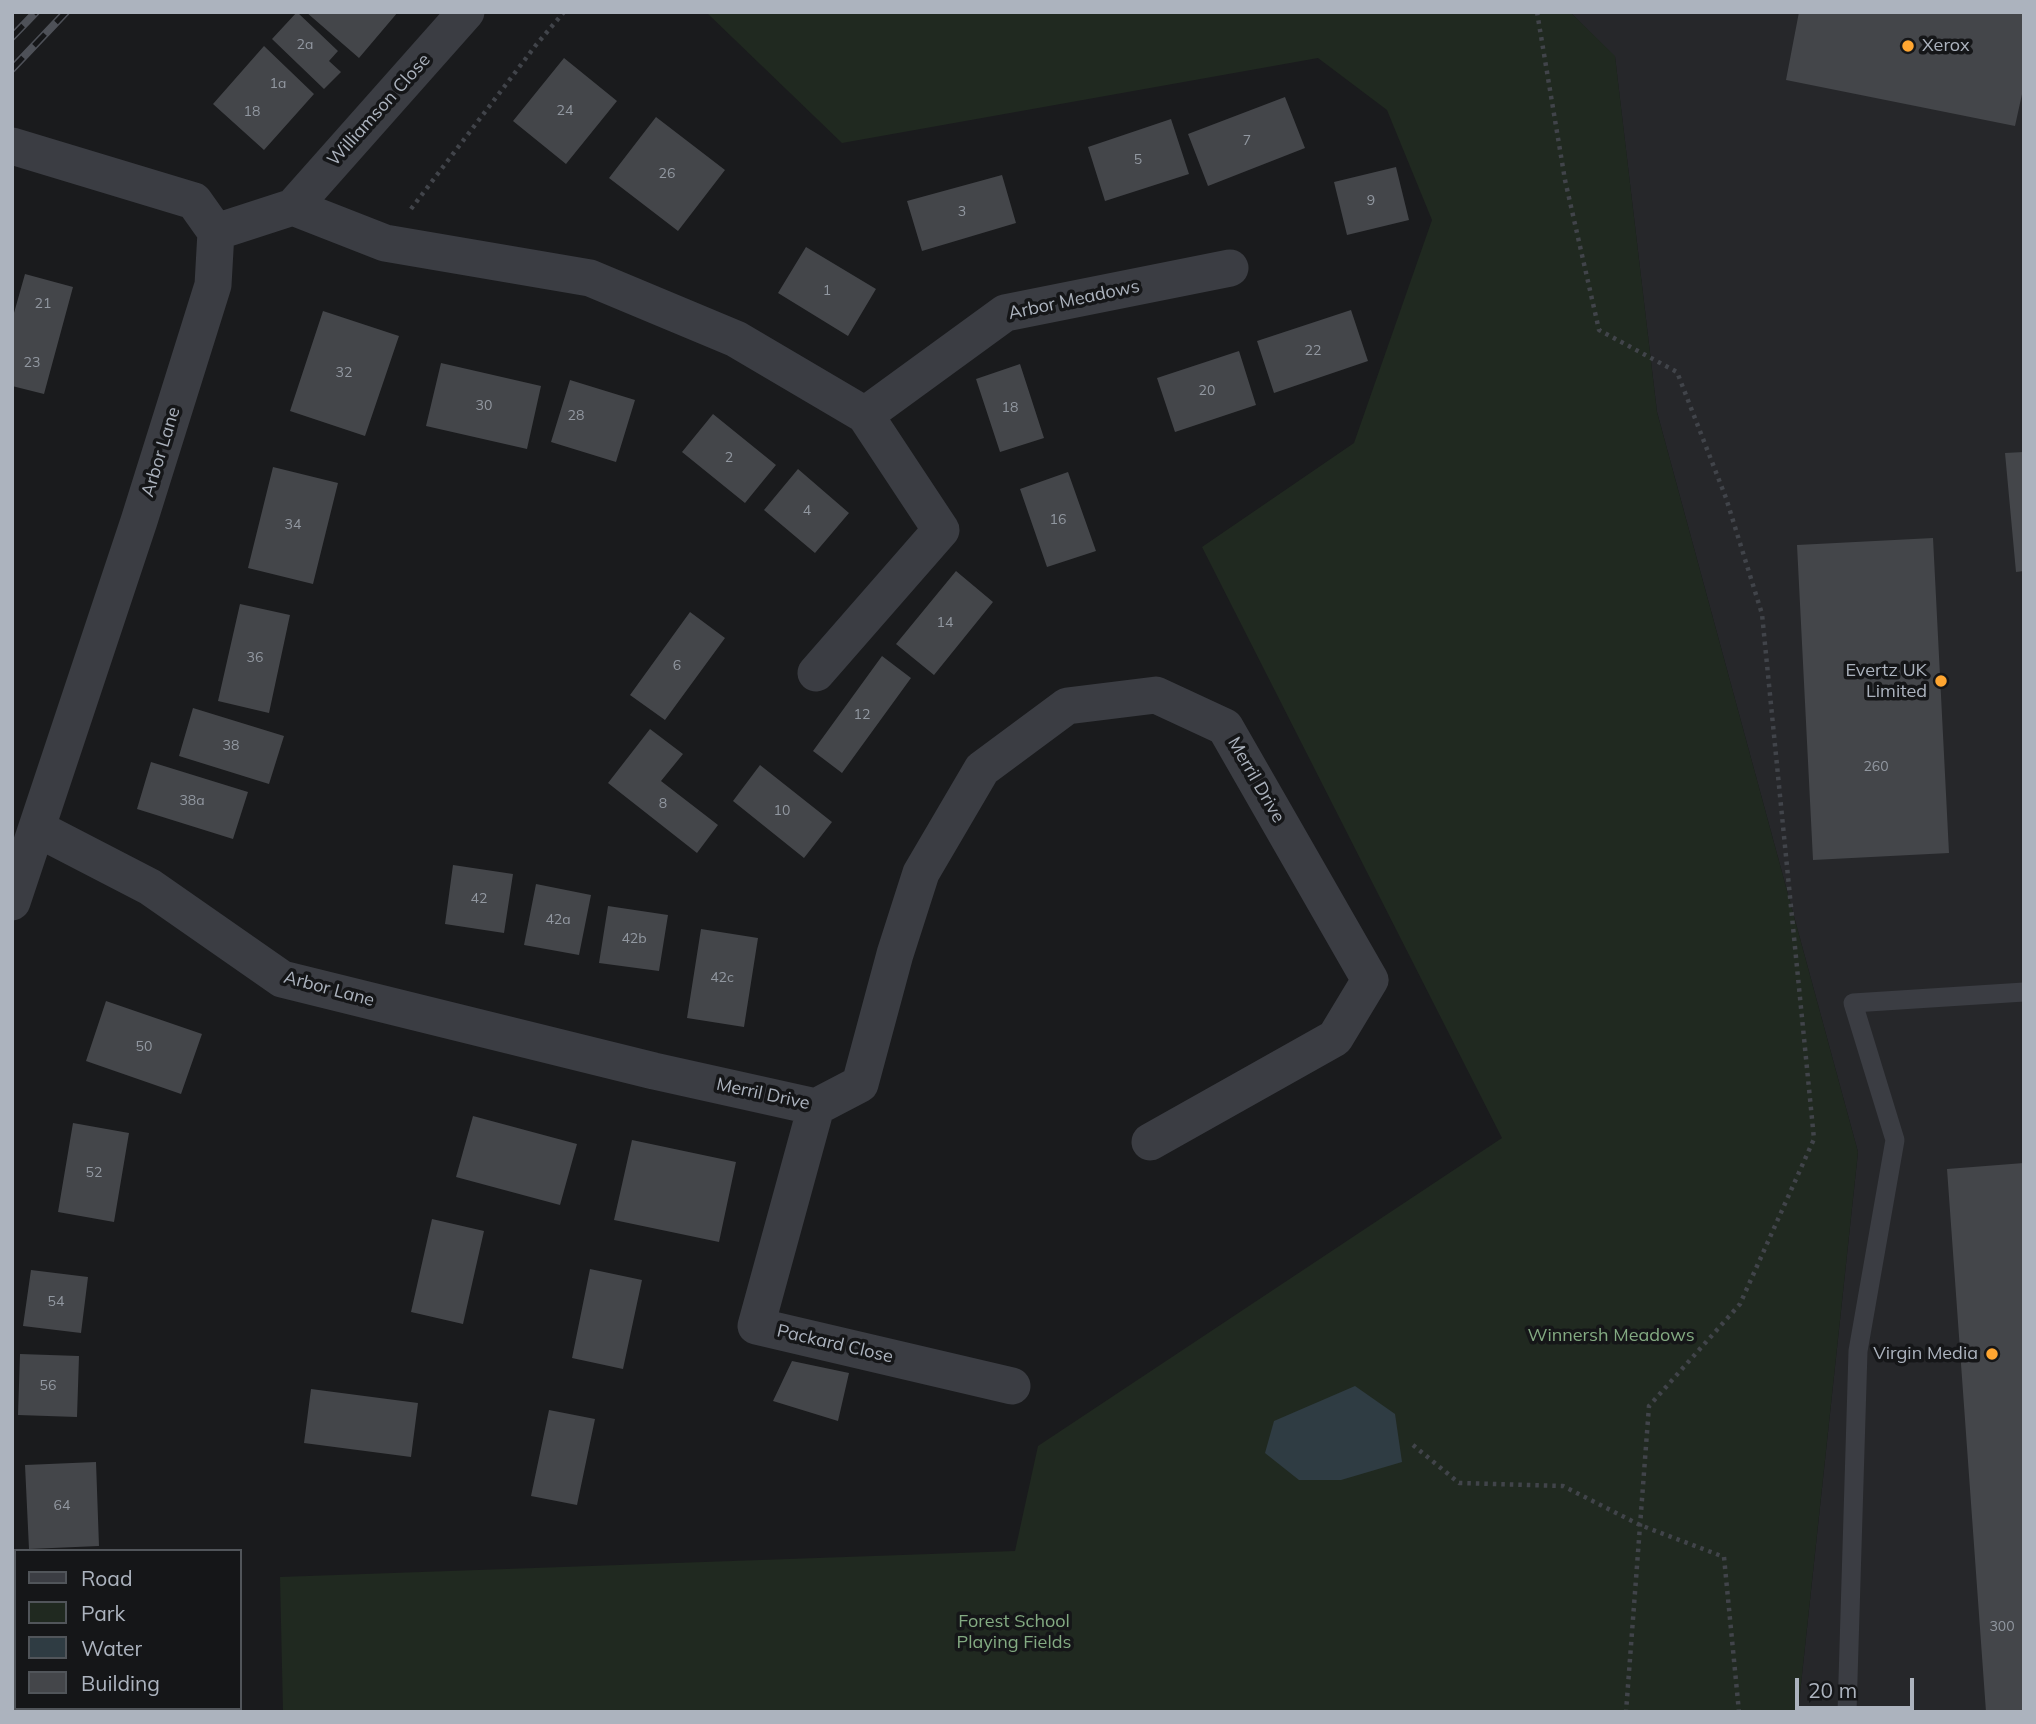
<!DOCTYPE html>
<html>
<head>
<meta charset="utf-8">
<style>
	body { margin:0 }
	#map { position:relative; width:2036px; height:1724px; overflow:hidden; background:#1a1b1d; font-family:Mulish,sans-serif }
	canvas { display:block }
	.frame { position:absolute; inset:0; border:14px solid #acb3be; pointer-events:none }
	.legend { position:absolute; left:14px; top:1549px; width:228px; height:161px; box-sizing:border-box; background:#151618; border:2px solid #51555a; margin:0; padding:9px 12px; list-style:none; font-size:21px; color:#acb3be }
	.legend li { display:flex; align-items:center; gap:14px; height:35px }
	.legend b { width:35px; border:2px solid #51555a }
	.scale { position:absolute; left:1795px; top:1678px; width:119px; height:32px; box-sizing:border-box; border:4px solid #acb3be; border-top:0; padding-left:9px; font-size:21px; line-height:24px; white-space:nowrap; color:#acb3be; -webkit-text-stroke:5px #151618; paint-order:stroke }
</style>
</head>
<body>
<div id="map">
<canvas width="2036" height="1724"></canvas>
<div class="frame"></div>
<ul class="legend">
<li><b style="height:9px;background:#3b3d43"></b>Road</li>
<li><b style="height:19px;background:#202920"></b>Park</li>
<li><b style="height:19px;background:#2f3c43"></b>Water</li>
<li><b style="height:19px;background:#44464a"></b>Building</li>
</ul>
<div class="scale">20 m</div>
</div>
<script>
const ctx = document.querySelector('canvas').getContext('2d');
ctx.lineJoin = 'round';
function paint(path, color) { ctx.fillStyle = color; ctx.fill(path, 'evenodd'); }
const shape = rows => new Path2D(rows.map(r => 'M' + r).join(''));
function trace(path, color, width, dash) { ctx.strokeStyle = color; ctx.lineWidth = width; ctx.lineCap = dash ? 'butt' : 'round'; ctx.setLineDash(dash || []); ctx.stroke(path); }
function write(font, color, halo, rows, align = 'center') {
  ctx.font = font + ' Mulish,sans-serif'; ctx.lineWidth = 7; ctx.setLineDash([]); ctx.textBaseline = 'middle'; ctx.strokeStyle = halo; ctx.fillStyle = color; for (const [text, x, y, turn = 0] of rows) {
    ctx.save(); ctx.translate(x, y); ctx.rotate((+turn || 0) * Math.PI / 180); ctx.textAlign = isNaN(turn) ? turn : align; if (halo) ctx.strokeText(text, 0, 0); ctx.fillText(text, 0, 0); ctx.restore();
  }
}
const built = shape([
	[1570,12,2024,12,2024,1712,1798,1712,1858,1152,1657,412,1615,57]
]);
const green = shape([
	[706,12,1570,12,1615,56,1657,412,1858,1152,1798,1712,283,1712,280,1577,1015,1551,1038,1446,1502,1138,1202,547,1354,443,1432,220,1387,110,1318,58,842,143]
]);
const water = shape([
	[1355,1386,1395,1414,1402,1462,1341,1480,1299,1480,1265,1453,1274,1421]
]);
const building = shape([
	[297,12,338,51,329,61,341,72,324,89,272,39],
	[306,12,398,12,359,58],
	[1799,12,2024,12,2024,85,2015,126,1786,80],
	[264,46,314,94,264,150,213,104],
	[564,58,617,101,566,164,513,121],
	[1285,97,1305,148,1208,186,1188,134],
	[656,117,725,170,678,231,609,178],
	[1171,119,1189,174,1105,201,1088,147],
	[1396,167,1409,220,1347,235,1334,182],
	[1002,175,1016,223,922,251,907,201],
	[806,247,876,289,848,336,778,293],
	[25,274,73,287,44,394,12,386,12,320],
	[1351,310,1368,361,1274,393,1257,341],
	[323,311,399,336,365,436,290,411],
	[1239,351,1256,405,1175,432,1157,378],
	[441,363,541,386,527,449,426,426],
	[1020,364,1044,438,1000,452,976,379],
	[570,380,635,400,616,462,551,442],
	[713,414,776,465,745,503,682,452],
	[2024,452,2024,571,2016,572,2005,453],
	[273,467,338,483,313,584,248,568],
	[798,469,849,513,815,553,764,510],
	[1068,472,1096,551,1047,567,1020,489],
	[1933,538,1949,853,1813,860,1797,545],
	[956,571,993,602,934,675,896,644],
	[240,604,290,615,269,713,218,701],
	[690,612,725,638,665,720,630,695],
	[882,656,911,678,842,773,813,751],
	[193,708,284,736,269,784,179,756],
	[650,729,683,754,661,781,718,825,697,853,608,783],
	[151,762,248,792,233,839,137,809],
	[760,765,832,822,804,858,733,801],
	[453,865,513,874,504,933,445,924],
	[536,884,591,895,579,955,524,945],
	[608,906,668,915,659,971,599,963],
	[701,929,758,938,744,1027,687,1018],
	[106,1001,202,1034,181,1094,86,1061],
	[473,1116,577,1144,560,1205,456,1177],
	[73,1123,129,1133,114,1222,58,1212],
	[632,1140,736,1162,719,1242,614,1220],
	[2024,1163,2024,1712,1986,1712,1947,1169],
	[432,1219,484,1231,463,1324,411,1312],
	[590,1269,642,1280,623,1369,572,1358],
	[31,1270,88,1277,81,1333,23,1326],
	[20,1354,79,1356,77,1417,18,1415],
	[792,1361,849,1373,838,1421,773,1401],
	[311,1389,418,1403,411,1457,304,1443],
	[549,1410,595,1419,577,1505,531,1496],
	[96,1462,99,1546,29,1549,25,1465]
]);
const path = shape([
	[1537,12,1565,180,1599,330,1677,372,1726,498,1762,614,1814,1139,1740,1304,1649,1406,1626,1712],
	[411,209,536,45,564,12],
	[1413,1445,1459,1483,1563,1486,1640,1525,1724,1557,1739,1712]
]);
const service = shape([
	[1847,1712,1858,1351,1895,1140,1853,1003,2024,992]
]);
const minor = shape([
	[12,146,194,201,216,232,213,285,139,521,12,902],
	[293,207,466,12],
	[216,232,293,207,385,243,590,278,736,339,865,415,941,530,816,673],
	[865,415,1005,313,1230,268],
	[38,829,150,887,282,979,654,1071,816,1107,860,1084,895,954,921,873,982,769,1067,706,1156,695,1225,727,1370,980,1335,1038,1150,1142],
	[816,1107,756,1326,1012,1386]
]);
const rail = shape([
	[12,37,36,12],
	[12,69,66,12]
]);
const markers = [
	[1908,46,7,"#ffa631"],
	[1941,681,7,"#ffa631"],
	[1992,1354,7,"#ffa631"]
];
const numberNames = [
	["2a",305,45],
	["1a",278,84],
	["24",565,111],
	["18",252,112],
	["7",1247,141],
	["5",1138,160],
	["26",667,174],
	["9",1371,201],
	["3",962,212],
	["1",827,291],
	["21",43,304],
	["22",1313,351],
	["23",32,363],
	["32",344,373],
	["20",1207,391],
	["30",484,406],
	["18",1010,408],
	["28",576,416],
	["2",729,458],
	["4",807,511],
	["16",1058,520],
	["34",293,525],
	["14",945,623],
	["36",255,658],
	["6",677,666],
	["12",862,715],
	["38",231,746],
	["260",1876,767],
	["38a",192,801],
	["8",663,804],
	["10",782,811],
	["42",479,899],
	["42a",558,920],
	["42b",634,939],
	["42c",722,978],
	["50",144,1047],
	["52",94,1173],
	["54",56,1302],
	["56",48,1386],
	["64",62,1506],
	["300",2002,1627]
];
const poiNames = [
	["Xerox",1922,46,"left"],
	["Evertz UK",1927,671],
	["Limited",1927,692],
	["Virgin Media",1978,1354]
];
const streetNames = [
	["Williamson Close",379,110,-48],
	["Arbor Meadows",1074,300,-12],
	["Arbor Lane",161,452,-73],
	["Merril Drive",1256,780,60],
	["Arbor Lane",329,989,15],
	["Merril Drive",763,1094,12],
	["Packard Close",835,1344,13]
];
const parkNames = [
	["Winnersh Meadows",1611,1336],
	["Forest School",1014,1622],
	["Playing Fields",1014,1643]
];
paint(built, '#26272a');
paint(green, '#202920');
paint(water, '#2f3c43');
paint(building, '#44464a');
trace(path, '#41444a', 4.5, [3.5, 5]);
trace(service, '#3b3d43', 19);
trace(minor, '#3b3d43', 37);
trace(rail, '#4e5158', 8);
trace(rail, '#151618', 5, [16]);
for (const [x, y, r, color] of markers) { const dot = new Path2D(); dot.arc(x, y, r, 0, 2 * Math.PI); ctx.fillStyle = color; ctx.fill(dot); trace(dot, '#151618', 2.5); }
write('14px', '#9298a1', null, numberNames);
write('18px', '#acb3be', '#151618', poiNames, 'right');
write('18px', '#acb3be', '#151618', streetNames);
write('18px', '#83aa82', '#151618', parkNames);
</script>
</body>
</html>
